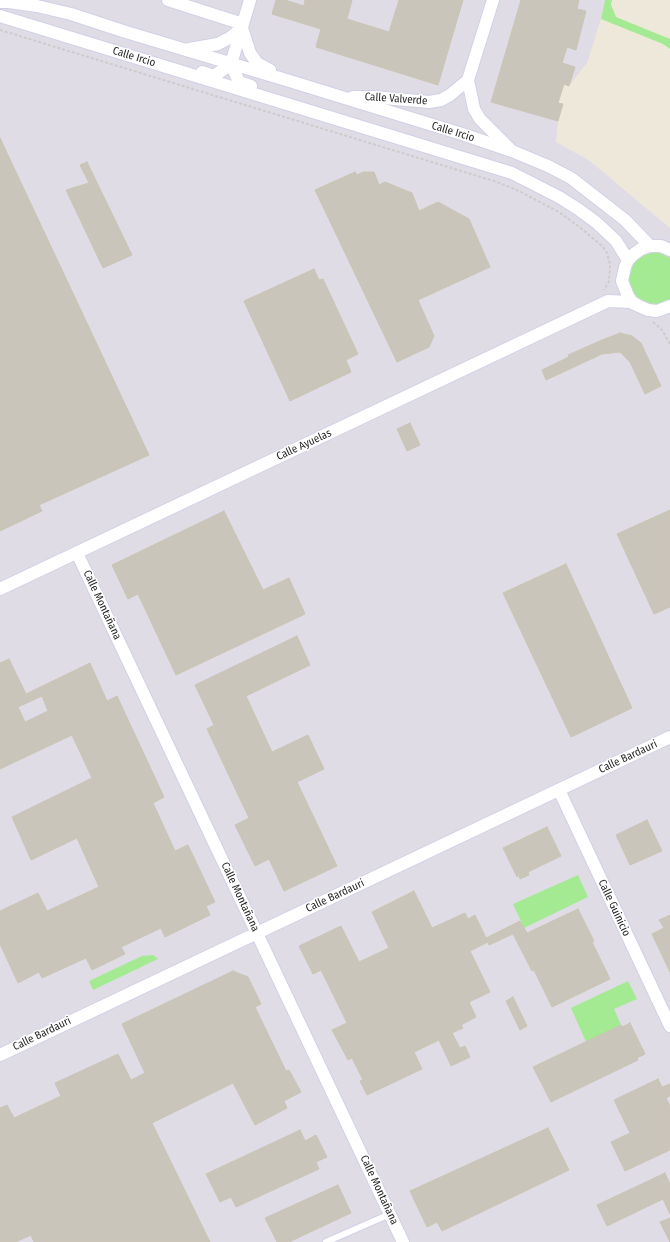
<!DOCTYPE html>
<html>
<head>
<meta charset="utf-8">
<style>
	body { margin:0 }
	canvas { display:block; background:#eee8db }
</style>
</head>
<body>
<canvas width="670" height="1242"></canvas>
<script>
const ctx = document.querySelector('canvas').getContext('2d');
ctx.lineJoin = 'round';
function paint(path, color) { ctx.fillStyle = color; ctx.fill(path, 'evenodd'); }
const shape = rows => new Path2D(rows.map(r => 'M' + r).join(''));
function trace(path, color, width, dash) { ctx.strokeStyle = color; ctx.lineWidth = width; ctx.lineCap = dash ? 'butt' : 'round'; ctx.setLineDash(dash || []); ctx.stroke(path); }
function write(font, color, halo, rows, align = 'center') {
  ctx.font = font + ' "Fira Sans Condensed",sans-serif'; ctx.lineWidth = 3; ctx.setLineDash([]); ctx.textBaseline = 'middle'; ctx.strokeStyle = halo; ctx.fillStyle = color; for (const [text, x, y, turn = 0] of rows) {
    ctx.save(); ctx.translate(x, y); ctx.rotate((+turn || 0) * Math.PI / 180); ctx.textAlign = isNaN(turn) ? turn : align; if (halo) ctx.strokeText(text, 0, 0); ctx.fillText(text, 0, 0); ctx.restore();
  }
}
const industrial = shape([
	[0,0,605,0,601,19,587,63,569,86,564,84,558,103,563,104,558,121,556,142,590,161,670,228,670,1242,0,1242]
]);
const green = shape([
	[605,0,612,0,611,5,616,17,670,39,670,49,663,44,601,19],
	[652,253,661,253,670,258,670,300,664,303,656,305,647,304,639,300,633,293,629,285,629,276,631,267,636,260,644,255],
	[578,875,588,897,524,928,513,904],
	[153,955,158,959,93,990,89,981,142,956],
	[628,981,637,999,614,1009,621,1025,586,1042,571,1008]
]);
const building = shape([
	[276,0,285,0,304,6,305,0,352,0,347,19,389,32,399,0,463,0,438,85,316,47,321,29,272,14,276,0],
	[521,0,579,0,577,9,586,11,576,50,567,47,562,63,575,67,569,86,564,84,558,103,563,104,558,121,491,102,521,0],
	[0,138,149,455,39,505,42,511,0,531,0,138],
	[87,162,132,255,103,268,66,190,89,183,80,165,87,162],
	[355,172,357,175,363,172,374,172,379,185,385,182,412,193,419,211,438,202,469,219,490,267,418,300,434,336,429,347,397,362,315,190,355,172],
	[314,269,319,280,323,279,358,354,346,360,351,372,290,401,244,301,314,269],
	[620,333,632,336,641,343,661,386,645,394,630,362,620,352,602,354,546,380,542,370,569,357,568,355,602,340,620,333],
	[410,423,420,445,407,451,397,429,410,423],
	[670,510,670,607,654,614,617,534,670,510],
	[224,511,263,590,289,578,305,614,176,675,138,594,128,599,112,565,224,511],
	[566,564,632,708,571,737,503,593,566,564],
	[297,636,310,665,246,696,272,752,308,735,324,769,297,782,337,866,284,891,269,859,255,866,235,825,249,818,207,729,214,725,195,685,297,636],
	[9,659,26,694,90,663,107,701,117,696,164,797,153,803,175,851,188,845,215,902,206,906,210,915,165,937,161,928,121,947,125,954,92,970,86,958,42,978,39,972,18,983,0,944,0,911,38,893,47,911,99,887,77,838,31,860,12,817,92,778,72,735,0,769,0,663,9,659],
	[42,696,48,711,25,722,18,707,42,696],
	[647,820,662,851,630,865,616,835,647,820],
	[547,827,561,856,528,872,529,875,520,879,519,875,517,877,503,848,547,827],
	[414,891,432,928,465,913,468,919,475,915,488,942,470,951,490,992,469,1002,476,1017,461,1025,463,1028,452,1033,460,1048,465,1046,470,1057,451,1066,439,1040,414,1052,422,1069,367,1095,360,1081,363,1080,352,1058,348,1060,332,1030,347,1023,321,970,313,974,299,946,341,926,359,962,389,948,372,912,414,891],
	[578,909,594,941,592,942,610,979,552,1007,534,970,532,971,513,934,489,945,486,938,520,921,527,933,578,909],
	[670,915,670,972,652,934,664,928,659,920,670,915],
	[233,971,248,977,261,1004,255,1007,286,1071,289,1070,301,1092,284,1101,287,1108,255,1125,233,1083,152,1123,210,1242,34,1242,31,1235,16,1242,0,1242,0,1108,7,1105,14,1118,61,1096,55,1083,118,1054,131,1080,145,1073,122,1024,233,971],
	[513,997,527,1026,520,1030,506,1001,513,997],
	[630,1023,645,1054,637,1058,638,1060,551,1102,533,1067,621,1025,622,1027,630,1023],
	[658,1079,662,1087,670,1084,670,1096,666,1098,670,1106,670,1150,625,1171,611,1142,630,1133,614,1100,658,1079],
	[548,1128,569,1170,442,1231,437,1222,427,1227,410,1191,548,1128],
	[300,1130,305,1141,316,1135,327,1157,316,1162,319,1169,236,1207,231,1197,220,1202,206,1174,300,1130],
	[665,1173,670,1184,670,1214,663,1199,607,1226,597,1205,665,1173],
	[338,1185,351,1213,289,1242,277,1242,265,1218,338,1185],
	[670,1218,670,1242,660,1222,670,1218]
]);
const path = shape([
	[0,30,497,182,517,190,559,212,582,229,602,246,607,253,610,264,609,281,604,290],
	[653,322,662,330,670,344]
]);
const lane = shape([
	[326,1242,390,1214]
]);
const street = shape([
	[168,0,243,24],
	[493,0,468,80,474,109,480,119,510,149],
	[0,2,9,2,37,6,71,14,126,32,283,79,462,134,512,151,548,166,571,178,625,220,650,246],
	[0,16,512,173,559,197,578,209,597,223,616,241,628,260],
	[189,49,218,44,231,37,242,28,250,53,257,63,270,70],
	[231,64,239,82,251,86],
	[231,64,250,0],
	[202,72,214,76,231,64],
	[353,97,373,97,429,102,441,100,450,95,468,80],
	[670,250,661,246,650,246,641,249,634,254,628,260,625,267,622,281,628,296,632,302,639,306,648,310,657,311,670,306],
	[77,553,403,1242],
	[0,589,608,301,630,302,639,306],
	[559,790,670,1026],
	[0,1055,670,737]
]);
const streetNames = [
	["Calle Ircio",134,57,17],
	["Calle Valverde",396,99,4],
	["Calle Ircio",453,132,17],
	["Calle Ayuelas",304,445,-25],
	["Calle Montañana",102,605,65],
	["Calle Bardauri",628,757,-25],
	["Calle Bardauri",335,896,-25],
	["Calle Montañana",240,897,65],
	["Calle Guinicio",614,908,65],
	["Calle Bardauri",42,1034,-26],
	["Calle Montañana",379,1190,65]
];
paint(industrial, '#e0dce6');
paint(green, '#a4ea92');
paint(building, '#c9c5bb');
trace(building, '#cac5b4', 1);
trace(lane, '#d0d1e5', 8);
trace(street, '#d0d1e5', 14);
trace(path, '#ccc', 2, [3, 2]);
trace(lane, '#fff', 6);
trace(street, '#fff', 12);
write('11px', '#2a2a2a', '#fff', streetNames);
</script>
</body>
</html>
